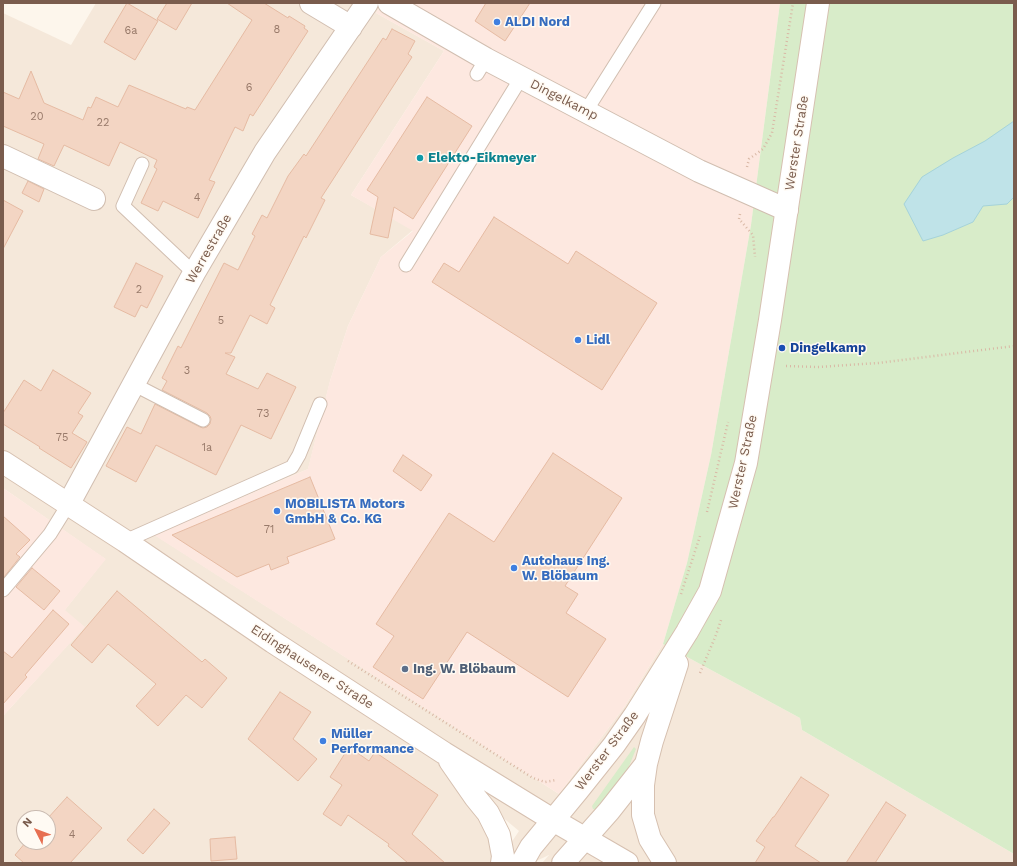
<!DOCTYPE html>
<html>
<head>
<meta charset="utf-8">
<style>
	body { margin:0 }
	#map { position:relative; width:1017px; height:866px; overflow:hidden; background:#fdf6ec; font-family:"Work Sans",sans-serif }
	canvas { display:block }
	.frame { position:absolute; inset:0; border:4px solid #7a5c4d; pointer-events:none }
	.north { position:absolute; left:16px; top:810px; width:40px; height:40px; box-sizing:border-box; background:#fffaf3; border:1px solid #cabbb1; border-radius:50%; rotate:312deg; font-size:11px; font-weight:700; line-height:16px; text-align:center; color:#7a5c4d }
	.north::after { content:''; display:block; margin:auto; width:14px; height:18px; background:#e76f51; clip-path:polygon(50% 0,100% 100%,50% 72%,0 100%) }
</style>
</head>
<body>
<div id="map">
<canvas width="1017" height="866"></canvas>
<div class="frame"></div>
<div class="north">N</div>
</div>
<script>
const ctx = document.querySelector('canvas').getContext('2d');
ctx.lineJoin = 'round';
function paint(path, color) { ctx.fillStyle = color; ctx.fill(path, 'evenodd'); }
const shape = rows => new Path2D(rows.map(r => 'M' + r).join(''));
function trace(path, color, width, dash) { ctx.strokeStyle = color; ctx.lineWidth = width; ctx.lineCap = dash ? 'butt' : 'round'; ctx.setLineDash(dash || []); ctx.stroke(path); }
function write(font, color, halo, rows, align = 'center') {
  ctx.font = font + ' "Work Sans",sans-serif'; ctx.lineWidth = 3; ctx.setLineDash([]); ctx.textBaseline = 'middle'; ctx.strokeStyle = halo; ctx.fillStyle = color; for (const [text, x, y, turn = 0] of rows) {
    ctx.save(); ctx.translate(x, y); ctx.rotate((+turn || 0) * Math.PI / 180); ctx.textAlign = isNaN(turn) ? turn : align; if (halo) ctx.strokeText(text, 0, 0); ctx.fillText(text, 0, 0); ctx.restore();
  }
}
const residential = shape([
	[96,3,382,3,376,13,444,51,351,195,413,230,381,257,348,326,330,381,308,469,155,535,559,794,625,706,663,644,800,718,802,730,1014,854,1014,863,542,863,549,855,532,863,3,863,3,716,84,627,64,611,105,559,3,488,3,13,71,45],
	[501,816,519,831,511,843],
	[24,818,48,818,48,842,24,842]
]);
const commercial = shape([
	[382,3,780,3,751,225,711,455,687,563,663,644,625,706,559,794,154,535,308,469,330,381,348,326,381,257,413,231,351,195,444,51,376,13],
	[3,488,106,559,65,610,85,627,3,716]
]);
const green = shape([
	[780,3,1014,3,1014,854,802,730,800,718,663,644,687,563,711,455,751,225],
	[634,747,636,749,623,781,597,810,593,809,592,806]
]);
const water = shape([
	[1014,121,1014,197,1007,204,983,206,973,222,943,235,923,241,904,204,922,177,953,158,985,141,1014,121]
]);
const building = shape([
	[127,3,158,21,135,60,104,42,127,3],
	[167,3,192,3,176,30,157,19,167,3],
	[227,3,264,3,288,18,289,16,305,26,304,28,308,31,253,116,250,114,243,131,235,127,209,180,215,182,198,218,163,201,158,211,141,203,157,169,154,167,157,160,120,142,109,166,64,145,54,166,38,159,44,144,3,126,3,92,19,99,31,71,44,103,83,120,88,107,91,108,96,97,118,107,129,85,181,107,186,109,187,107,195,110,252,20,227,3],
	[486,3,530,3,505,41,475,21,486,3],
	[392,29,415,41,408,54,412,57,321,198,325,200,306,238,304,236,270,305,275,308,267,324,250,315,231,353,225,353,235,357,226,374,258,389,267,373,296,387,271,439,241,425,216,475,156,445,136,482,106,466,127,427,141,434,155,404,200,427,203,428,207,427,210,424,211,419,210,416,207,413,162,390,167,381,162,378,178,346,181,348,224,263,238,270,255,236,252,234,262,215,267,218,288,176,304,154,306,156,374,52,383,38,386,40,392,29],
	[427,97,472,126,413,219,394,207,388,238,370,234,378,197,367,190,427,97],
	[28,181,44,189,39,202,22,193,28,181],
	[3,200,23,211,3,249,3,200],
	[494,217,568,264,576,251,657,303,602,390,432,282,444,263,459,272,494,217],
	[136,263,163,276,147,308,141,305,135,317,114,307,136,263],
	[53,370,91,393,78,413,83,416,72,433,87,442,71,468,39,448,40,447,3,424,3,413,24,380,41,391,53,370],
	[553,453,622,498,565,586,578,594,566,613,606,639,568,697,467,632,423,699,373,667,394,636,376,624,449,513,494,542,553,453],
	[403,455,432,475,421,491,393,471,403,455],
	[310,477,335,539,287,557,289,563,271,570,269,564,237,577,172,535,310,477],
	[3,516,30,540,16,554,20,557,4,577,3,576,3,516],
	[32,568,60,591,44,610,16,587,32,568],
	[117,591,202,662,205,659,227,678,202,708,186,695,158,726,136,706,156,684,108,644,92,663,71,645,117,591],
	[53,610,69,624,25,675,27,677,3,704,3,651,12,658,53,610],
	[280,692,311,712,293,739,317,759,298,781,248,739,280,692],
	[349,747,369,761,375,752,403,771,438,795,412,834,445,863,408,863,388,846,389,844,348,815,341,826,323,814,342,785,330,777,349,747],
	[801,777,829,795,795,846,821,863,755,863,765,847,756,841,773,817,774,817,801,777],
	[67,797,102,828,70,863,24,863,15,855,26,842,48,842,48,818,67,797],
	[886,802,906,815,875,863,846,863,886,802],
	[154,809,170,823,143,854,127,840,154,809],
	[235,837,237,859,211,861,210,839,235,837]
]);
const path = shape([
	[747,167,749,159,763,149,772,133,793,3],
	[740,214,739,219,753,235,755,257],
	[786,366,818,367,878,363,1014,346],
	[707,512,728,422],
	[681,594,700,536],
	[348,661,533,778,545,782,556,780],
	[700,673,716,635,721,620]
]);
const service = shape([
	[477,74,486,59],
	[586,111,654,3],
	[142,164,123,206,194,273],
	[406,265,521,78],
	[133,384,203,420],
	[125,541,292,467,299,455,320,404],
	[3,590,50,534,68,505]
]);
const minor = shape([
	[311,3,351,27],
	[389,3,486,59,699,171,787,210],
	[3,156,94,199],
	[68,505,194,273,265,152,367,3]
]);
const secondary = shape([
	[3,462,125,541,273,642,444,753,553,820,627,863],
	[450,761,475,797,488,813,499,835,503,856,502,863],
	[522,863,531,847,578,790,614,745,635,715,687,632,710,591,746,463,770,320,818,3],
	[563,863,609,811,646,764],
	[665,863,650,839,643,815,643,785,646,764,652,741,677,664]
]);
const markers = [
	[497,22,4,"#3f7fe0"],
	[420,158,4,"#0f9aa8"],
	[578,340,4,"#3f7fe0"],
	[782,348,4,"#1a4fb4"],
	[277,511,4,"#3f7fe0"],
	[514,568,4,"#3f7fe0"],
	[405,669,4,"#5c6f8a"],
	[323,741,4,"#3f7fe0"]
];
const numberNames = [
	["8",277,30],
	["6a",131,31],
	["6",249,88],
	["20",37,117],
	["22",103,123],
	["4",197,198],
	["2",139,290],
	["5",221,321],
	["3",187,371],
	["73",263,414],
	["75",62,438],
	["1a",207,448],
	["71",269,530],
	["4",72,835]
];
const shopNames = [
	["ALDI Nord",505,22],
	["Lidl",586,340],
	["MOBILISTA Motors",285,504],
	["GmbH & Co. KG",285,519],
	["Autohaus Ing.",522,561],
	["W. Blöbaum",522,576],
	["Müller",331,734],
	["Performance",331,749]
];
const streetNames = [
	["Dingelkamp",564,100,27],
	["Werster Straße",797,143,-81],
	["Werrestraße",209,249,-60],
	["Werster Straße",743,462,-78],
	["Eidinghausener Straße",312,667,33],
	["Werster Straße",607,751,-53]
];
const cultureNames = [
	["Elekto-Eikmeyer",428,158]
];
const transitNames = [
	["Dingelkamp",790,348]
];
const serviceNames = [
	["Ing. W. Blöbaum",413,669]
];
paint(residential, '#f5e8da');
paint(commercial, '#fde8e0');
paint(green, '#d8ecc9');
paint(water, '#bfe3e8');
trace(water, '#a5d3da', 1);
paint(building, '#f3d5c3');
trace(building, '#e6bba3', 1);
trace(service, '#d1beb0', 15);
trace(minor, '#d1beb0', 24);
trace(secondary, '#d6c0b0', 24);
trace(path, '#d9b8a5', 2.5, [1, 3]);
trace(service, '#fff', 13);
trace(minor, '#fff', 22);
trace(secondary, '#fff', 22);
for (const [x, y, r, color] of markers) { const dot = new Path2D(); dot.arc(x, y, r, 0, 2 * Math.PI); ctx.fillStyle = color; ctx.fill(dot); trace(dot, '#fffaf3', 1.5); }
write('11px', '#987a6a', null, numberNames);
write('bold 13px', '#366cbe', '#fffaf3', shopNames, 'left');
write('13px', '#7a5c4d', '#fffaf3', streetNames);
write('bold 13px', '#0d838f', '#fffaf3', cultureNames, 'left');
write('bold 13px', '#164399', '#fffaf3', transitNames, 'left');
write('bold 13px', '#4e5e75', '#fffaf3', serviceNames, 'left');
</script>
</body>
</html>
